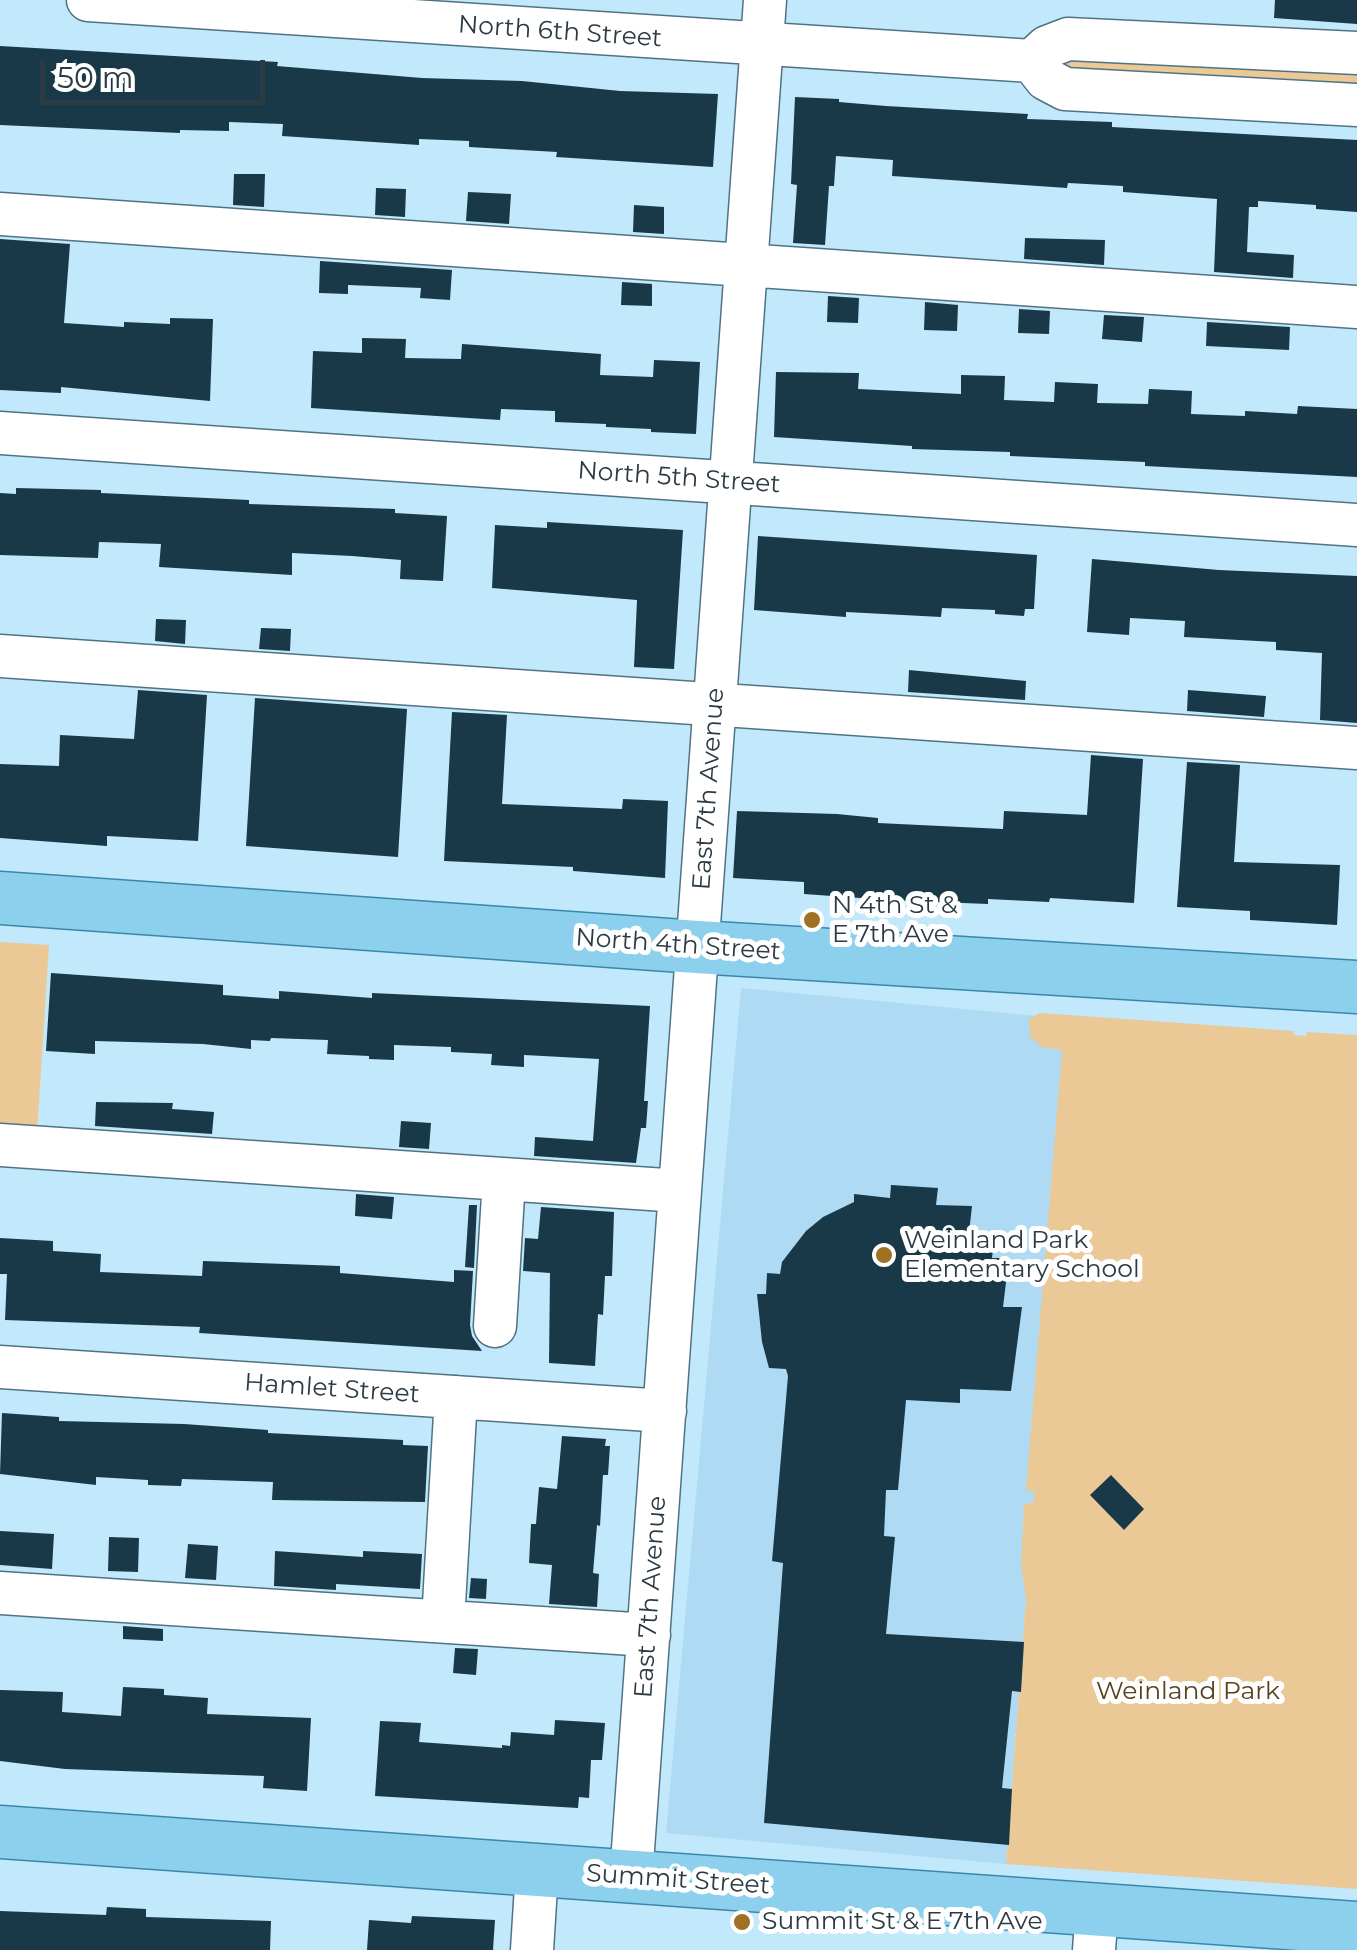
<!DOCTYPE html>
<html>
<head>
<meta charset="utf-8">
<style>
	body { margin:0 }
	#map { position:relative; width:1357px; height:1950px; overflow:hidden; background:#c2e8fc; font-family:Montserrat,sans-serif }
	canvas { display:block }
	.scale { position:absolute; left:40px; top:60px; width:225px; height:45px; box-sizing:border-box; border:5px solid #2c3b43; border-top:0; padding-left:12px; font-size:30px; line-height:35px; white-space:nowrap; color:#2c3b43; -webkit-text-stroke:8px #fff; paint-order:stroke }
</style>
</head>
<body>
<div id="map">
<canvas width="1357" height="1950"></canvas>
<div class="scale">50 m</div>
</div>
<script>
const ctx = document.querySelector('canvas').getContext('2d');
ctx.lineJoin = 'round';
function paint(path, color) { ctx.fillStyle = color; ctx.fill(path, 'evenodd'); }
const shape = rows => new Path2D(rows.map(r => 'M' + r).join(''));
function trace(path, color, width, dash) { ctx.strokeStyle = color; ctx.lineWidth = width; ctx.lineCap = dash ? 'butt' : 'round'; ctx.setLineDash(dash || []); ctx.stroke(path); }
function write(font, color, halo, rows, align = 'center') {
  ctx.font = font + ' Montserrat,sans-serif'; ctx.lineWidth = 10; ctx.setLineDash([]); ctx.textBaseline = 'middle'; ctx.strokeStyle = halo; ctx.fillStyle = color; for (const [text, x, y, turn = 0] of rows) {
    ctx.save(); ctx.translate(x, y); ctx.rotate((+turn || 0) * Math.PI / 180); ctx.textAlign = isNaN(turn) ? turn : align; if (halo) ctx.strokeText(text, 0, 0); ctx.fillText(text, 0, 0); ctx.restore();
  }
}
const built = shape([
	[741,988,1070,1019,1006,1864,666,1833]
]);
const green = shape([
	[1047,47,1357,53,1357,105,1065,89],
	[0,942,49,945,37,1133,0,1131],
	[1040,1013,1294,1031,1294,1035,1306,1036,1307,1032,1357,1035,1357,1889,1006,1864,1026,1598,1021,1566,1024,1504,1033,1503,1034,1491,1026,1490,1062,1050,1042,1047,1030,1037,1029,1019]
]);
const building = shape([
	[1275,0,1357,0,1357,24,1274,18],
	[0,46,278,62,277,66,422,78,522,81,620,91,718,94,713,167,556,157,557,152,469,147,469,141,419,139,419,145,282,136,283,124,229,122,229,131,180,130,180,133,0,125],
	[795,97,839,99,839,102,886,106,1028,114,1027,119,1112,122,1112,127,1357,140,1357,212,1316,209,1316,205,1258,201,1258,207,1249,207,1247,252,1294,255,1293,278,1214,272,1217,199,1123,192,1123,186,1068,183,1067,188,892,176,893,160,836,156,834,186,829,186,825,245,793,243,797,185,791,184],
	[234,174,265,174,264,207,233,205],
	[376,188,406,189,405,217,375,215],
	[468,192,511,194,509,224,466,221],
	[634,205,664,207,664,234,633,232],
	[1025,238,1105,240,1104,265,1024,259],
	[0,239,70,244,64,323,124,327,124,322,170,324,170,318,213,319,210,401,61,387,61,393,0,390],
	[320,261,452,270,450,300,420,298,421,288,348,285,348,294,319,293],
	[622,282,652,284,652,306,621,305],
	[828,296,859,298,858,323,827,322],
	[925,302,958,305,957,331,924,330],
	[1019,309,1050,311,1049,334,1018,333],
	[1104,315,1144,317,1142,342,1102,339],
	[1207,322,1290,327,1289,350,1206,346],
	[362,338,406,339,405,358,461,359,462,344,601,354,600,375,653,377,654,360,700,362,696,434,651,432,651,429,606,427,606,424,555,422,555,411,501,409,500,420,311,408,313,351,362,353],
	[776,372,859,373,858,389,961,394,961,375,1005,376,1004,400,1054,402,1055,382,1098,384,1097,403,1148,404,1149,389,1192,391,1191,414,1245,416,1245,411,1297,414,1298,406,1357,409,1357,477,1145,466,1145,462,1010,456,1010,452,912,449,912,446,774,437],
	[16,488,101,490,101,493,249,500,249,504,395,509,395,513,447,516,443,581,400,579,401,560,352,556,292,553,292,575,159,567,161,544,99,542,98,558,0,555,0,493,16,494],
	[547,522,683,530,674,669,634,667,637,600,492,588,495,525,547,528],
	[758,536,1037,555,1034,609,1025,609,1024,616,995,614,995,610,942,608,941,617,846,612,846,617,754,610],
	[1092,559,1219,570,1357,576,1357,723,1320,720,1322,653,1276,650,1276,642,1184,637,1185,621,1130,618,1129,635,1087,632],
	[156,619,186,620,185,644,155,641],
	[261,628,291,629,290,651,259,649],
	[909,670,1026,681,1025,700,908,692],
	[138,690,207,695,198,841,107,836,107,846,0,838,0,764,59,766,60,735,134,739],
	[1188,690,1266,696,1264,717,1187,711],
	[255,698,407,709,398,857,246,846],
	[452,712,507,715,502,804,622,809,623,799,668,801,665,878,573,871,573,867,444,861],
	[1091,755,1143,759,1134,903,1050,898,1049,902,988,899,988,904,888,900,804,894,804,882,733,878,737,811,837,814,878,818,878,823,1003,829,1004,811,1087,815],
	[1187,762,1240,765,1234,862,1340,865,1337,925,1250,920,1250,911,1177,907],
	[51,973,223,985,223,995,279,999,279,991,372,998,372,993,650,1006,644,1101,648,1101,646,1128,641,1128,636,1163,534,1156,535,1137,593,1141,599,1059,524,1055,524,1067,491,1065,492,1054,451,1052,451,1047,394,1045,394,1060,369,1059,369,1056,327,1054,328,1040,271,1038,270,1041,251,1040,251,1049,203,1044,95,1041,95,1054,46,1051],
	[96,1102,173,1103,172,1109,214,1112,212,1134,95,1126],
	[401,1121,431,1123,429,1149,399,1147],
	[891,1185,938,1188,936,1205,972,1206,968,1242,994,1243,992,1258,1009,1258,1003,1307,1022,1307,1011,1391,960,1389,960,1403,906,1400,898,1490,886,1490,884,1536,895,1537,886,1634,1024,1642,1021,1692,1012,1691,1002,1788,1012,1789,1009,1845,764,1823,783,1563,772,1561,788,1376,786,1369,769,1368,762,1342,757,1294,766,1294,767,1273,780,1274,782,1262,806,1231,823,1217,854,1202,854,1194,890,1198],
	[356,1194,394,1197,392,1219,355,1216],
	[469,1205,477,1205,474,1268,465,1267],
	[541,1207,614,1212,612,1276,605,1276,603,1315,598,1314,595,1366,549,1363,550,1273,523,1271,525,1238,538,1239],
	[0,1238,53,1241,53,1251,101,1254,100,1272,202,1276,203,1261,340,1266,340,1273,454,1282,454,1270,473,1271,470,1325,472,1336,482,1351,199,1333,200,1327,5,1320,7,1274,0,1274],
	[2,1413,59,1417,59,1421,184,1424,268,1430,268,1433,403,1440,403,1445,428,1446,425,1502,272,1500,273,1482,182,1479,181,1486,148,1485,148,1480,96,1477,96,1485,0,1474],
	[562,1436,606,1439,605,1446,610,1446,608,1475,603,1475,600,1526,597,1525,593,1573,599,1574,597,1607,549,1604,552,1565,529,1563,531,1524,536,1524,539,1487,557,1489],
	[1111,1475,1144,1509,1124,1530,1090,1495],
	[0,1531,54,1534,52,1569,0,1565],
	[109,1537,139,1538,138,1572,108,1571],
	[188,1544,218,1546,216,1580,185,1578],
	[275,1551,363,1557,363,1551,422,1554,420,1589,336,1584,336,1590,274,1586],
	[471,1578,487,1579,486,1599,469,1598],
	[123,1626,163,1629,163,1641,123,1639],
	[455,1648,478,1649,476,1675,453,1673],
	[123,1687,164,1689,164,1695,208,1698,207,1714,311,1718,307,1791,263,1788,264,1776,65,1769,0,1761,0,1690,63,1692,62,1712,121,1716],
	[555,1720,605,1723,602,1760,591,1760,589,1798,579,1797,578,1808,375,1796,380,1721,421,1723,419,1742,502,1748,502,1745,510,1746,511,1732,554,1735],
	[107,1907,146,1909,146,1917,271,1921,270,1950,0,1950,0,1911,106,1915],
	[412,1916,495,1920,493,1950,367,1950,369,1920,411,1923]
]);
const minor = shape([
	[88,0,1032,61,1047,47,1068,39,1357,53],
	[1032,61,1046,79,1065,89,1357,105],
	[0,214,1357,307],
	[0,433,1357,525],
	[0,656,1357,748],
	[0,1145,680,1191],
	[495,1326,504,1179],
	[0,1367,665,1411],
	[0,1593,649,1635],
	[443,1621,456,1397],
	[631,1877,765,0],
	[532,1950,537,1871],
	[1094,1950,1097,1909]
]);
const major = shape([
	[0,898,697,947,1357,987],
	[0,1832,1357,1928]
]);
const markers = [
	[812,920,10,"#9e7222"],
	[884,1255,10,"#9e7222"],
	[742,1922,10,"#9e7222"]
];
const streetNames = [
	["North 6th Street",560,32,4],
	["North 5th Street",679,478,4],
	["East 7th Avenue",709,789,-86],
	["North 4th Street",678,945,4],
	["Hamlet Street",332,1389,4],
	["East 7th Avenue",651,1597,-86],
	["Summit Street",678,1880,4]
];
const poiNames = [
	["N 4th St &",832,906],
	["E 7th Ave",832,935],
	["Weinland Park",904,1241],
	["Elementary School",904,1270],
	["Summit St & E 7th Ave",762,1922]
];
const parkNames = [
	["Weinland Park",1188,1692]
];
paint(built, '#aedbf3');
paint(green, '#ebc997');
paint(building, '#193948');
trace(minor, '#507384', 45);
trace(major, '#3988aa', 55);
trace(minor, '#fff', 42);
trace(major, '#8cd0ed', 52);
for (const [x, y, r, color] of markers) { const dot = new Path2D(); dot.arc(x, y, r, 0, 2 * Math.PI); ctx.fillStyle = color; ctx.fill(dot); trace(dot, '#fff', 4); }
write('25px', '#2c3b43', '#fff', streetNames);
write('25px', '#2c3b43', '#fff', poiNames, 'left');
write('25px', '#574220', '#fff', parkNames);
</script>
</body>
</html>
